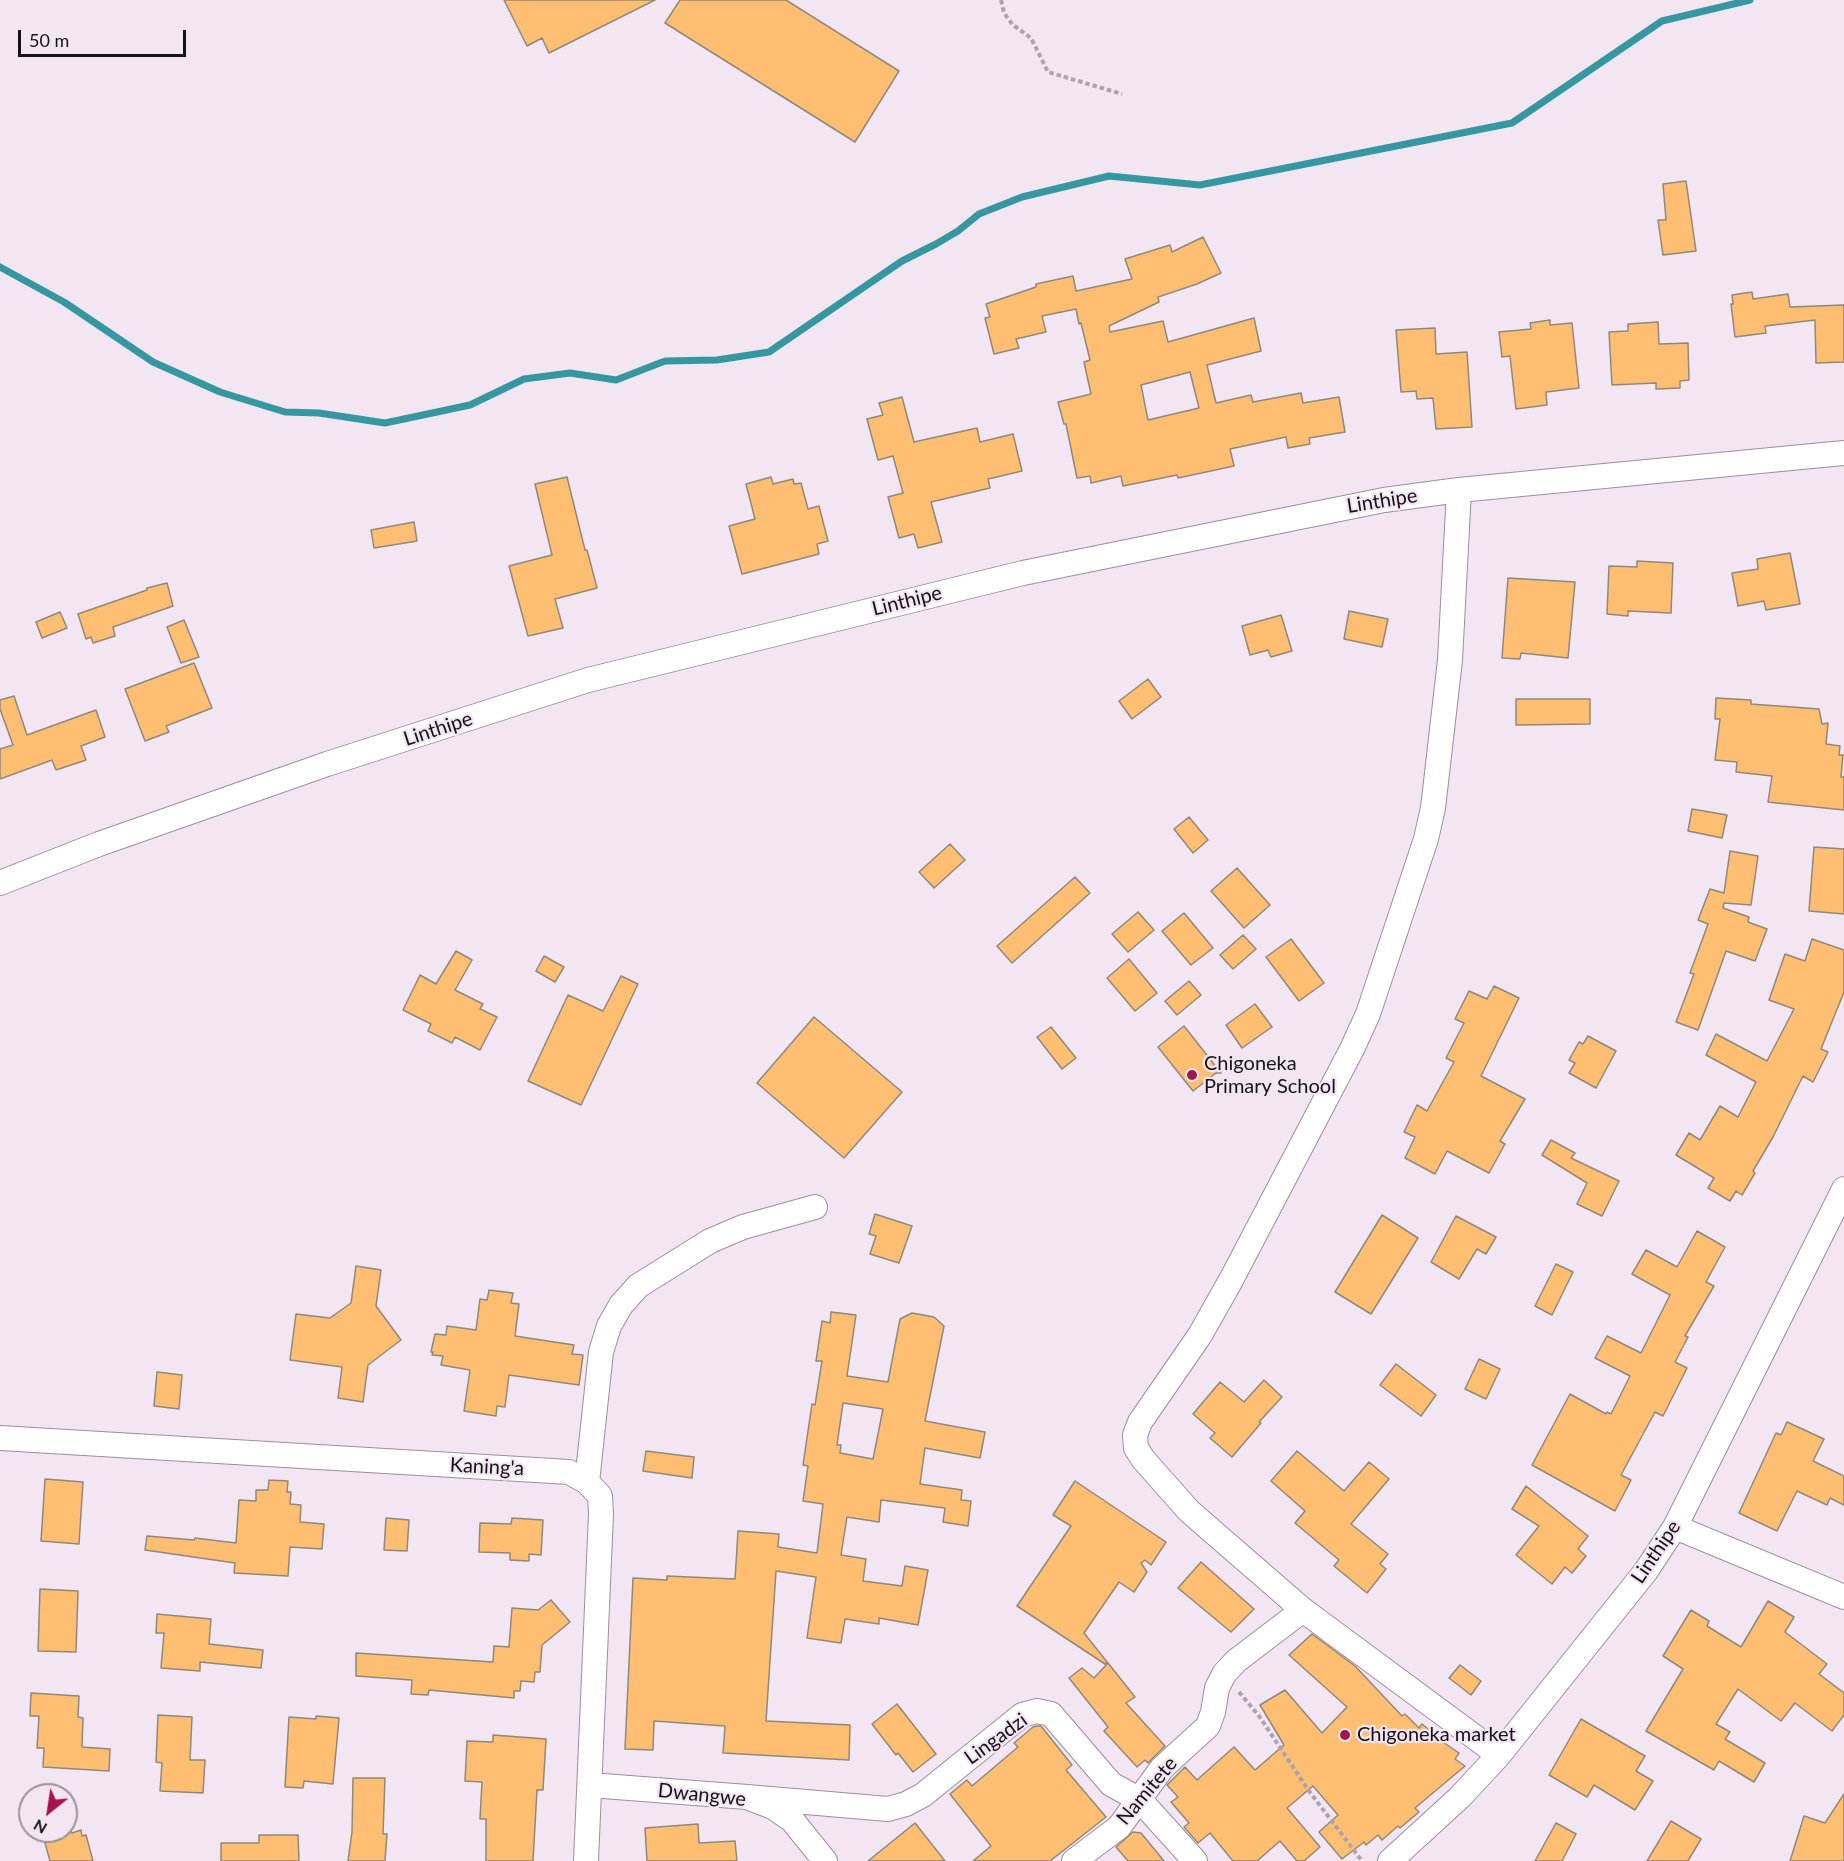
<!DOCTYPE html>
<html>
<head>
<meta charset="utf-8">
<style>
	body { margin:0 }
	#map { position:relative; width:1844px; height:1861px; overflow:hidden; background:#f3e6f3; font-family:Lato,sans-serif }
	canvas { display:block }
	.north { position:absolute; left:18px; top:1783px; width:60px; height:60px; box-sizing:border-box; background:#f3e6f3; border:2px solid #9b919b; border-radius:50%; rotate:210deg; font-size:16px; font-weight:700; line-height:24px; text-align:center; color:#171217 }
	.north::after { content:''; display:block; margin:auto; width:21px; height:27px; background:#a6134e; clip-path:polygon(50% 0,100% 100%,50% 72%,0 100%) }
	.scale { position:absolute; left:18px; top:30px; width:168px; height:27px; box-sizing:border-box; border:3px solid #171217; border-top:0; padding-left:8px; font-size:18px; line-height:21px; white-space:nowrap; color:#171217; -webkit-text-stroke:4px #f3e6f3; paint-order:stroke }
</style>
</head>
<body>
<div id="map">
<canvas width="1844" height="1861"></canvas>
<div class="north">N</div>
<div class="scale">50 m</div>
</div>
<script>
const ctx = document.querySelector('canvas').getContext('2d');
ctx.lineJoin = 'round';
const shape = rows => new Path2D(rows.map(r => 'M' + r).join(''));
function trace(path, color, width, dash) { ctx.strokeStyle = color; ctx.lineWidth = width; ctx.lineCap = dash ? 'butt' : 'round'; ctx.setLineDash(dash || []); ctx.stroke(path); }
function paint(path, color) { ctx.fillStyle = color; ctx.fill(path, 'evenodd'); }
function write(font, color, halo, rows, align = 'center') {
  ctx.font = font + ' Lato,sans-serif'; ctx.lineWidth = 4.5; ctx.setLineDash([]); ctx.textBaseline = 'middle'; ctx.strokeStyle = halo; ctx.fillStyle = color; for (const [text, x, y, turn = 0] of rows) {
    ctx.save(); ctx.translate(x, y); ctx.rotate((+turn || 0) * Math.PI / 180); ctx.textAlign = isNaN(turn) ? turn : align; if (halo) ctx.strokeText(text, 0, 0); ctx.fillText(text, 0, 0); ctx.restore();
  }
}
const stream = shape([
	[0,267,64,302,153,362,220,392,285,412,319,413,385,423,470,405,524,379,570,373,616,380,665,361,717,360,769,352,902,261,936,244,958,231,979,214,1022,197,1109,176,1200,185,1512,123,1662,21,1750,0]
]);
const building = shape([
	[504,0,655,0,549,53,542,38,527,46,504,0],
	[680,0,786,0,899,71,855,142,665,23,680,0],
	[1686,181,1696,251,1663,255,1658,220,1666,220,1663,184,1686,181],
	[1203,237,1221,273,1197,284,1158,297,1159,302,1109,326,1110,332,1163,321,1168,342,1254,318,1261,351,1207,365,1216,403,1251,395,1253,402,1301,393,1303,403,1339,397,1345,432,1309,438,1310,444,1288,448,1286,437,1230,449,1234,466,1178,478,1177,475,1123,486,1121,476,1091,483,1090,476,1077,478,1066,424,1064,424,1058,402,1091,394,1084,362,1090,360,1081,323,1079,324,1076,309,1042,316,1046,332,1016,339,1019,348,994,354,985,318,990,317,986,304,1036,287,1036,284,1073,276,1076,291,1132,279,1125,259,1170,245,1172,252,1203,237],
	[1190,372,1199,408,1148,420,1141,385,1190,372],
	[1752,292,1753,299,1788,294,1790,307,1844,305,1844,362,1816,363,1815,320,1765,326,1766,333,1735,337,1731,304,1733,304,1732,295,1752,292],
	[1550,320,1550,325,1572,323,1579,388,1546,392,1547,405,1516,409,1510,356,1502,357,1499,332,1531,329,1530,323,1550,320],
	[1658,322,1659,344,1688,343,1689,380,1680,381,1680,388,1656,389,1656,383,1612,385,1609,332,1628,331,1628,324,1658,322],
	[1435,328,1436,354,1467,352,1472,427,1436,429,1433,398,1417,399,1416,391,1401,392,1396,330,1435,328],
	[902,397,914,442,977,428,980,442,1013,434,1022,471,988,479,990,488,931,502,942,542,918,548,914,534,899,538,888,497,903,493,893,456,878,460,867,419,883,415,879,403,902,397],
	[567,477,585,550,587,550,597,588,555,599,563,628,528,636,509,566,552,555,535,484,567,477],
	[771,477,773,484,793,479,794,484,801,483,808,509,819,506,828,541,817,544,819,554,742,574,729,526,755,519,746,484,771,477],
	[414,522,417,541,374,548,371,530,414,522],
	[1790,553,1800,604,1766,610,1764,601,1738,606,1732,573,1758,569,1757,559,1790,553],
	[1637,561,1673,563,1671,613,1628,611,1628,616,1607,614,1609,566,1637,567,1637,561],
	[1508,578,1575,582,1568,658,1521,653,1520,659,1502,658,1508,578],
	[167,583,173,606,113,627,115,636,93,643,91,637,86,639,78,614,147,590,147,588,167,583],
	[1349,611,1388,619,1382,647,1344,639,1349,611],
	[60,612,67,628,42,638,36,622,60,612],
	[1281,615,1292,651,1271,657,1268,650,1250,655,1242,626,1281,615],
	[184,620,199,657,181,663,167,627,184,620],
	[194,663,212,708,166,726,169,732,145,741,125,689,194,663],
	[1148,679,1161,697,1132,719,1119,701,1148,679],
	[14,696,27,735,96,710,105,737,81,746,86,760,56,770,52,760,0,779,0,749,13,745,0,709,0,700,14,696],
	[1716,698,1751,700,1751,704,1819,709,1822,724,1828,723,1826,744,1840,746,1839,755,1843,755,1841,777,1844,777,1844,810,1768,802,1772,776,1736,772,1737,762,1715,760,1720,719,1715,719,1716,698],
	[1516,699,1590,699,1590,724,1516,725,1516,699],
	[1692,809,1727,815,1722,838,1688,831,1692,809],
	[1189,817,1208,840,1193,853,1174,829,1189,817],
	[950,844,965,860,934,888,919,872,950,844],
	[1814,847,1844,849,1844,914,1809,911,1814,847],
	[1730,851,1758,856,1751,905,1724,903,1723,908,1749,917,1748,922,1767,929,1755,961,1726,951,1698,1030,1676,1022,1694,974,1690,973,1708,924,1698,920,1710,889,1724,893,1730,851],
	[1237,868,1270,905,1244,928,1211,891,1237,868],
	[1075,877,1090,893,1012,963,997,946,1075,877],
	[1138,912,1154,930,1128,952,1112,934,1138,912],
	[1184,913,1213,948,1191,965,1162,931,1184,913],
	[1243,935,1256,949,1233,969,1220,955,1243,935],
	[1291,939,1324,983,1299,1001,1266,957,1291,939],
	[1812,939,1844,950,1844,992,1821,1049,1828,1052,1813,1082,1803,1076,1773,1137,1753,1171,1755,1173,1742,1195,1736,1191,1730,1201,1708,1188,1714,1178,1676,1155,1689,1133,1700,1140,1720,1106,1738,1117,1756,1082,1706,1055,1716,1034,1767,1061,1794,1009,1769,1000,1785,954,1805,961,1812,939],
	[456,951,472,960,455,990,483,1004,480,1009,497,1017,480,1050,455,1037,452,1043,428,1031,431,1024,403,1010,420,975,436,984,456,951],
	[544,956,564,967,555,982,536,971,544,956],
	[1129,959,1157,993,1135,1011,1107,978,1129,959],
	[621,976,638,984,581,1105,528,1081,568,995,603,1011,621,976],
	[1189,981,1201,995,1177,1015,1165,1001,1189,981],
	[1494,986,1519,998,1481,1076,1525,1099,1500,1141,1505,1144,1489,1173,1447,1151,1435,1174,1405,1158,1415,1137,1404,1132,1417,1105,1427,1111,1454,1062,1446,1058,1464,1023,1455,1019,1469,991,1487,999,1494,986],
	[1255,1004,1272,1027,1242,1048,1226,1025,1255,1004],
	[814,1017,902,1092,844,1158,757,1083,814,1017],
	[1184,1026,1221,1073,1216,1073,1193,1091,1158,1047,1184,1026],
	[1051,1027,1076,1058,1062,1069,1037,1037,1051,1027],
	[1588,1036,1616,1051,1596,1088,1569,1073,1575,1063,1569,1060,1579,1042,1583,1044,1588,1036],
	[1551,1140,1575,1153,1571,1158,1619,1181,1602,1216,1577,1204,1587,1183,1542,1155,1551,1140],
	[875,1214,912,1226,899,1263,870,1254,876,1236,869,1234,875,1214],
	[1382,1215,1418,1238,1371,1314,1335,1292,1382,1215],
	[1456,1216,1496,1237,1486,1254,1477,1249,1459,1279,1431,1262,1456,1216],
	[1697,1231,1725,1247,1706,1282,1714,1286,1685,1336,1688,1337,1675,1362,1687,1368,1663,1416,1655,1412,1621,1475,1631,1480,1615,1511,1532,1465,1570,1394,1606,1414,1607,1412,1611,1414,1630,1376,1595,1358,1607,1336,1641,1353,1670,1295,1632,1274,1646,1250,1677,1267,1697,1231],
	[1556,1264,1573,1272,1552,1315,1535,1306,1556,1264],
	[356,1266,381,1270,376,1306,401,1340,368,1365,363,1402,338,1398,342,1367,290,1360,296,1314,330,1318,351,1303,356,1266],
	[489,1290,513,1293,511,1303,519,1304,515,1336,574,1345,572,1354,583,1355,579,1385,509,1375,505,1407,497,1406,496,1416,464,1411,470,1370,441,1365,443,1356,432,1355,433,1352,431,1352,435,1334,446,1335,447,1326,476,1330,480,1299,487,1300,489,1290],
	[831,1312,856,1315,847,1376,888,1382,900,1319,912,1313,934,1317,944,1326,925,1421,985,1432,980,1458,925,1448,920,1484,962,1490,961,1500,971,1501,968,1526,943,1522,945,1508,881,1500,879,1522,847,1517,841,1555,866,1559,863,1581,902,1586,905,1566,928,1570,918,1625,879,1618,879,1624,845,1619,841,1643,807,1638,816,1577,776,1571,766,1721,850,1725,849,1760,723,1753,725,1726,654,1721,653,1750,625,1749,633,1578,667,1580,667,1576,735,1579,738,1531,779,1534,778,1547,817,1553,823,1504,803,1501,808,1466,803,1465,812,1404,815,1405,822,1361,816,1361,822,1321,830,1323,831,1312],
	[843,1403,883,1409,873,1459,840,1453,841,1445,837,1445,843,1403],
	[1479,1359,1500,1369,1486,1399,1465,1389,1479,1359],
	[1396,1364,1436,1395,1421,1416,1380,1385,1396,1364],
	[157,1372,182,1375,179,1409,154,1406,157,1372],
	[1264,1380,1282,1397,1259,1422,1261,1423,1232,1457,1210,1438,1215,1433,1193,1414,1220,1382,1244,1402,1264,1380],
	[1787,1422,1824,1439,1813,1461,1844,1476,1844,1505,1830,1498,1827,1505,1797,1491,1777,1531,1739,1513,1776,1433,1781,1435,1787,1422],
	[646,1451,694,1457,692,1478,643,1471,646,1451],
	[1297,1451,1344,1491,1369,1462,1389,1479,1351,1524,1388,1554,1380,1564,1386,1569,1367,1593,1334,1566,1339,1560,1295,1523,1305,1511,1271,1481,1297,1451],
	[45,1479,83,1482,79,1544,41,1541,45,1479],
	[269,1480,288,1481,287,1492,291,1492,290,1504,301,1505,300,1522,324,1524,322,1549,290,1547,288,1576,234,1573,235,1563,145,1550,147,1536,194,1540,195,1538,236,1543,239,1500,256,1501,256,1490,268,1490,269,1480],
	[1075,1481,1166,1542,1151,1565,1145,1560,1141,1563,1147,1572,1134,1592,1119,1582,1084,1633,1107,1662,1105,1664,1017,1606,1071,1526,1053,1515,1075,1481],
	[1526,1486,1588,1536,1578,1549,1586,1556,1572,1573,1565,1567,1552,1584,1516,1555,1539,1526,1512,1509,1526,1486],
	[386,1518,409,1520,407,1551,384,1550,386,1518],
	[512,1518,543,1520,541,1555,529,1554,529,1561,510,1560,510,1553,479,1552,480,1523,511,1524,512,1518],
	[1201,1562,1254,1609,1231,1632,1178,1588,1201,1562],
	[40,1589,78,1591,76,1652,38,1651,40,1589],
	[551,1600,570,1622,542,1645,540,1672,535,1672,534,1682,521,1681,520,1691,514,1691,514,1698,429,1690,428,1695,411,1694,412,1680,356,1676,356,1653,493,1662,494,1646,509,1647,512,1608,538,1610,551,1600],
	[1768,1601,1794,1617,1785,1632,1827,1664,1819,1674,1844,1693,1844,1715,1832,1731,1795,1703,1781,1721,1738,1689,1716,1724,1730,1732,1725,1739,1765,1763,1754,1782,1719,1761,1714,1770,1646,1731,1683,1669,1663,1656,1691,1610,1709,1621,1707,1626,1741,1647,1768,1601],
	[157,1614,211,1619,209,1644,263,1650,261,1668,200,1662,200,1671,161,1668,164,1633,156,1633,157,1614],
	[1312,1634,1355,1666,1402,1716,1405,1714,1419,1728,1422,1724,1438,1737,1437,1738,1459,1753,1455,1759,1465,1766,1415,1808,1419,1812,1400,1828,1398,1826,1382,1840,1378,1835,1366,1845,1364,1842,1342,1859,1319,1832,1338,1815,1313,1786,1287,1808,1320,1847,1304,1861,1297,1861,1280,1841,1257,1861,1233,1861,1210,1833,1198,1843,1184,1827,1189,1823,1171,1802,1178,1797,1167,1785,1185,1767,1197,1780,1234,1747,1255,1770,1284,1745,1260,1705,1285,1690,1322,1733,1347,1707,1289,1655,1312,1634],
	[1108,1663,1135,1697,1126,1703,1165,1746,1148,1763,1145,1760,1137,1767,1104,1731,1108,1727,1069,1678,1082,1668,1094,1678,1108,1663],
	[1460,1665,1481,1681,1471,1695,1449,1678,1460,1665],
	[31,1693,79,1696,78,1717,83,1718,82,1747,110,1749,109,1771,43,1767,44,1748,37,1748,39,1716,30,1716,31,1693],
	[897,1704,936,1754,913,1772,898,1753,896,1755,872,1724,897,1704],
	[158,1715,192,1717,190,1760,205,1760,203,1793,160,1791,162,1763,156,1762,158,1715],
	[316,1716,339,1718,333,1784,304,1781,303,1788,285,1787,289,1717,316,1719,316,1716],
	[1581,1719,1645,1756,1636,1771,1653,1781,1635,1810,1594,1785,1587,1797,1549,1775,1581,1719],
	[1037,1726,1041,1726,1072,1765,1066,1770,1106,1817,1050,1861,973,1861,991,1846,950,1794,967,1780,972,1786,1018,1747,1014,1743,1033,1727,1037,1726],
	[493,1735,546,1739,543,1790,537,1790,533,1861,486,1861,486,1819,480,1819,482,1782,465,1781,467,1741,493,1742,493,1735],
	[353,1778,385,1778,383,1834,387,1834,385,1861,348,1861,352,1832,353,1778],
	[1844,1794,1844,1861,1790,1861,1804,1816,1825,1823,1844,1794],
	[1671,1821,1701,1839,1688,1861,1647,1861,1671,1821],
	[915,1823,945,1861,868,1861,915,1823],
	[1556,1823,1576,1834,1562,1861,1535,1861,1556,1823],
	[698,1824,699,1843,735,1841,737,1861,647,1861,645,1828,698,1824],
	[81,1830,82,1836,86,1835,93,1861,50,1861,45,1843,49,1841,46,1831,71,1831,72,1833,81,1830],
	[1133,1832,1141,1833,1164,1861,1128,1861,1116,1847,1133,1832],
	[259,1835,298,1835,299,1861,221,1861,221,1843,259,1843,259,1835]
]);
const path = shape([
	[1001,0,1004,13,1013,25,1031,38,1048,72,1122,94],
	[1239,1692,1259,1716,1309,1791,1362,1861]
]);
const minor = shape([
	[1459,490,1450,660,1433,808,1426,839,1368,1014,1352,1049,1231,1280,1200,1335,1140,1422,1135,1435,1136,1448,1143,1459,1189,1511,1303,1610,1499,1755],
	[0,883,99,844,327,764,588,680,1023,573,1384,500,1459,490,1844,453],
	[0,1438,569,1472,587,1482,600,1496,601,1514,586,1861],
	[587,1482,601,1352,609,1326,621,1305,638,1286,710,1241,743,1227,815,1207],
	[1675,1527,1844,1597],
	[590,1785,747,1797,773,1807,792,1820,825,1861],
	[747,1797,888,1809,906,1804,923,1795,1022,1715,1037,1711,1051,1714,1111,1784,1140,1800,1195,1861],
	[1074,1861,1119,1827,1162,1768,1208,1726,1213,1712,1217,1688,1224,1674,1236,1661,1303,1610],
	[1390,1861,1460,1797,1499,1755,1646,1571,1675,1527,1844,1189]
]);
const markers = [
	[1192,1075,6,"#a6134e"],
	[1345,1735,6,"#a6134e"]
];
const streetNames = [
	["Linthipe",1382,501,-9],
	["Linthipe",907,601,-14],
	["Linthipe",438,729,-18],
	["Kaning'a",487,1467,3],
	["Linthipe",1656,1552,-56],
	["Lingadzi",996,1739,-36],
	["Namitete",1147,1791,-50],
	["Dwangwe",702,1795,6]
];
const poiNames = [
	["Chigoneka",1204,1064],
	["Primary School",1204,1087],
	["Chigoneka market",1357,1735]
];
trace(stream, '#3697a1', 7);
paint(building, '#febf73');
trace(building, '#92877b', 1.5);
trace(minor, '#9c8f9b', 26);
trace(path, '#ada3ad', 4, [4.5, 3]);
trace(minor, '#fff', 24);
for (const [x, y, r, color] of markers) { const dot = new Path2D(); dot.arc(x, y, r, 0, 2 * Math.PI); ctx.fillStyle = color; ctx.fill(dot); trace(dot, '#f3e6f3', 2); }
write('20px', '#171217', '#f3e6f3', streetNames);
write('20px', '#171217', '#f3e6f3', poiNames, 'left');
</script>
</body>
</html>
